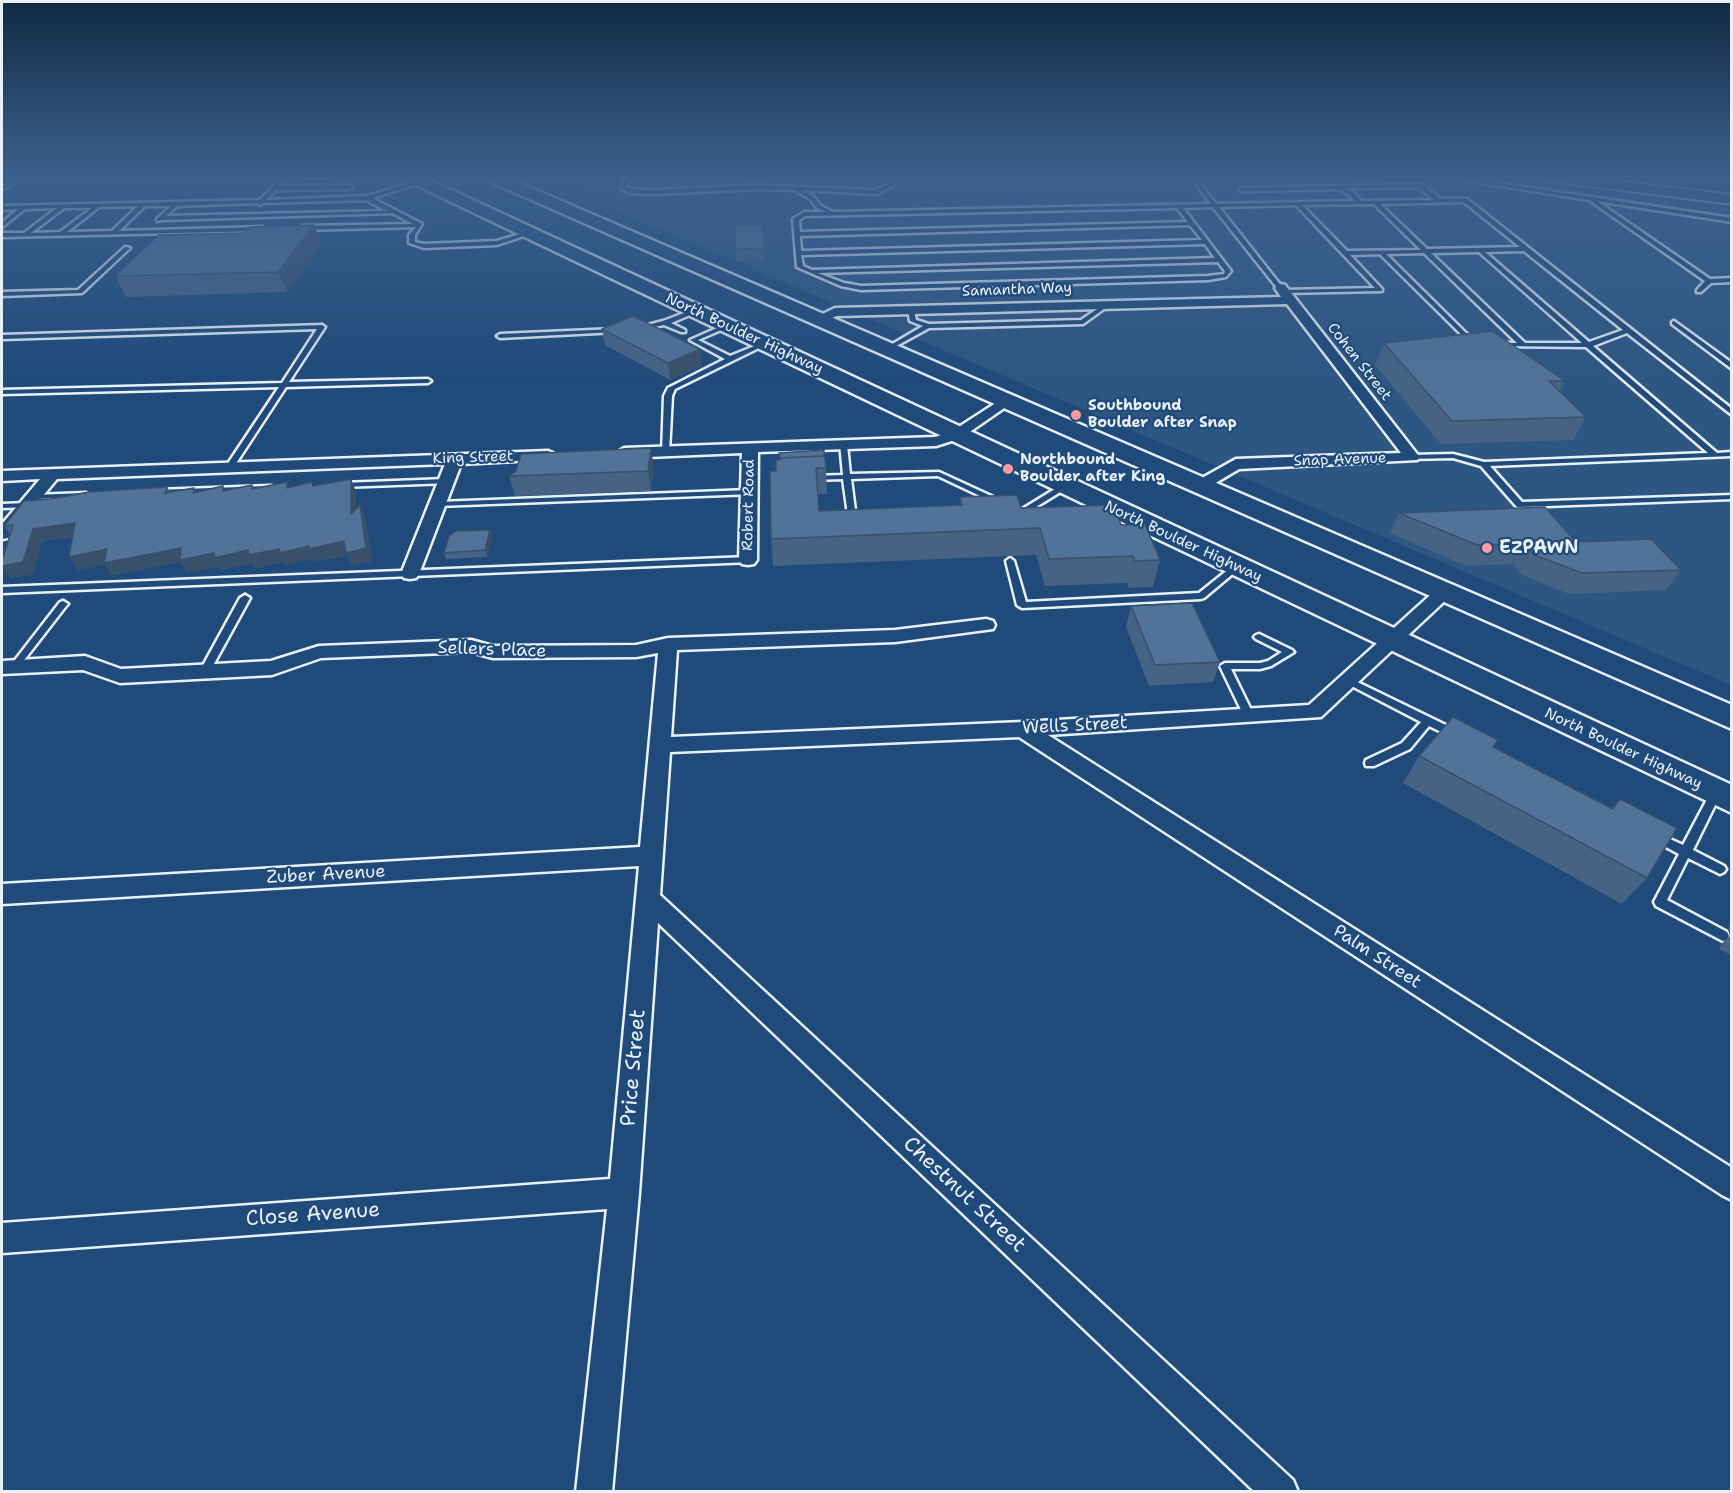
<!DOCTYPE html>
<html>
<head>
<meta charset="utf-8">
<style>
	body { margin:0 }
	#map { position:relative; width:1733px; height:1493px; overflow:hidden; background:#1f4a7a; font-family:"Shantell Sans",sans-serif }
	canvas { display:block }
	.frame { position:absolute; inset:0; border:3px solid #e8f1f8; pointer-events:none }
</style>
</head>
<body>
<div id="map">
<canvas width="1733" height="1493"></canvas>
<div class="frame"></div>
</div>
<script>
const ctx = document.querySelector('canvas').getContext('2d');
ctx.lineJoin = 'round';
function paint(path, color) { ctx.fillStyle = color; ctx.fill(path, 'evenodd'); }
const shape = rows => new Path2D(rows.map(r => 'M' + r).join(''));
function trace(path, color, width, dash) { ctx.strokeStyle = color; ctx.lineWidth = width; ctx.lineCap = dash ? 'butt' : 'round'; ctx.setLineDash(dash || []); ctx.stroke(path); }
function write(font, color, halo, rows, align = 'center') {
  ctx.font = font + ' "Shantell Sans",sans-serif'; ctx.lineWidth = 4.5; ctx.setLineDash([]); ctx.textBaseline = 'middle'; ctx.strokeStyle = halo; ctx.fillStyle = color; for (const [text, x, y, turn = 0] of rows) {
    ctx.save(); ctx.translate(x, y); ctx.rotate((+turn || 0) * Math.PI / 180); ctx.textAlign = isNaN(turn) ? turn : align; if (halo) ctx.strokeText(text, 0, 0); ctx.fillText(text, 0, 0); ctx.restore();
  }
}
const built = shape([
	[601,175,1502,175,1731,207,1731,685,574,193]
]);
const service = shape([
	[19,175,25,175,2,190,2,187,19,175],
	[285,175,332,175,329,177,288,177,279,186,349,185,352,187,349,189,276,190,266,200,367,196,422,180,422,182,372,198,422,224,415,235,415,242,424,244,497,241,530,231,533,233,497,245,424,248,409,243,409,235,416,227,302,230,299,228,302,226,413,224,393,213,163,220,157,221,157,219,171,206,145,206,119,231,262,227,265,229,262,231,2,237,2,233,24,233,57,208,25,209,2,227,2,223,18,209,2,210,2,206,260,200,285,175],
	[366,200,387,211,166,216,177,206,257,203,260,205,263,203,366,200],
	[138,206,112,231,67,232,99,207,138,206],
	[64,208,92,208,60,232,31,233,64,208],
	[633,175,639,175,628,183,626,187,631,189,653,190,757,185,876,190,887,185,897,175,902,175,891,187,877,194,803,190,814,197,821,206,833,212,1211,204,1189,175,1193,175,1216,204,1356,201,1341,189,1240,191,1242,188,1422,184,1440,199,1467,199,1732,409,1732,415,1627,333,1593,346,1717,453,1732,452,1732,456,1490,466,1522,502,1732,495,1732,499,1520,507,1517,507,1481,466,1453,458,1409,459,1409,455,1412,455,1453,454,1484,462,1708,453,1586,347,1499,346,1499,344,1501,343,1517,343,1424,253,1386,254,1476,343,1476,345,1472,345,1380,254,1350,255,1382,289,1382,291,1282,293,1281,292,1284,290,1375,288,1296,205,1219,207,1282,287,1283,288,1280,290,1278,289,1213,207,1183,208,1231,271,1226,277,1208,280,861,290,841,286,797,267,793,219,804,212,826,212,817,208,810,199,798,192,798,190,757,189,653,194,630,193,621,189,624,181,633,175],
	[1419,187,1434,200,1362,201,1347,188,1419,187],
	[1464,202,1520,247,1427,249,1380,204,1464,202],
	[1374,204,1421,250,1347,251,1302,205,1374,204],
	[1177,208,1188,222,800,232,799,220,805,216,1177,208],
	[1190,225,1202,240,801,251,800,236,1190,225],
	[1205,244,1215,258,812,270,803,266,801,255,1205,244],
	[1524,251,1623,330,1589,342,1485,252,1524,251],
	[1479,252,1582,343,1525,343,1431,253,1479,252],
	[1218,262,1225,271,1224,274,1208,276,861,286,844,283,818,273,1218,262],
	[1432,175,1443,175,1732,218,1732,222,1597,201,1710,279,1732,278,1732,282,1711,283,1701,292,1697,292,1697,290,1705,281,1589,200,1432,175],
	[125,247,130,248,82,293,2,296,2,292,78,290,125,247],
	[1106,303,1109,305,1108,306,1083,324,929,328,889,350,884,349,923,326,910,321,908,310,911,308,914,310,916,320,929,324,1081,320,1106,303],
	[695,309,698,311,697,312,671,323,685,330,685,332,681,332,664,325,639,330,636,328,663,321,695,309],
	[1674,321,1732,363,1732,369,1672,324,1672,322,1674,321],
	[726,324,728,325,728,327,698,340,730,356,762,343,767,344,675,389,672,396,669,452,662,454,664,396,668,388,725,359,690,340,726,324],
	[322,325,325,327,289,382,428,379,431,381,428,383,286,387,233,468,229,470,225,468,279,387,2,394,2,390,282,383,317,329,2,339,2,335,322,325],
	[615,329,617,330,617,332,500,338,497,336,500,334,615,329],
	[840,443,847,445,850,474,939,472,1002,501,998,503,995,503,938,476,851,479,856,518,858,520,854,522,849,522,843,479,812,480,808,478,812,476,843,475,840,443],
	[446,479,450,481,449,483,342,487,338,485,342,483,446,479],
	[1063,484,1066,484,1070,486,1023,515,1020,515,1016,513,1063,484],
	[269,486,272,486,272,490,156,494,152,492,156,490,269,486],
	[749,490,752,490,752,494,438,506,434,504,438,502,749,490],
	[86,493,90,495,89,497,34,499,30,497,34,495,86,493],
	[27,503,30,503,30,507,2,508,2,504,27,503],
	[748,557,751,558,751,562,2,593,2,587,748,557],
	[1010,558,1014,561,1026,602,1199,593,1234,565,1240,565,1241,567,1204,598,1201,599,1022,608,1017,605,1006,561,1010,558],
	[245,595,250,598,210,671,208,673,202,673,200,671,240,598,245,595],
	[63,601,68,604,66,606,18,668,12,668,10,666,12,664,60,602,63,601],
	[1259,634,1292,650,1294,652,1271,666,1260,669,1231,669,1254,716,1249,720,1244,716,1220,666,1225,663,1260,663,1268,661,1282,652,1256,639,1254,637,1256,635,1259,634],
	[1347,677,1458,731,1459,734,1454,738,1429,726,1410,749,1374,766,1366,766,1365,763,1366,760,1402,743,1421,722,1344,682,1342,680,1347,677],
	[1716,789,1720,790,1721,793,1693,850,1724,866,1726,869,1724,872,1720,874,1688,858,1667,900,1727,932,1729,936,1727,940,1723,941,1656,906,1654,902,1679,854,1651,839,1649,836,1651,833,1655,832,1683,845,1712,790,1716,789]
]);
const minor = shape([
	[1281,284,1285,285,1417,454,1420,457,1417,460,1239,469,1207,488,1195,488,1193,485,1195,482,1236,459,1401,453,1287,304,837,316,818,323,812,319,835,308,1281,297,1275,288,1281,284],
	[1005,397,1010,398,1012,401,1010,404,961,438,936,446,758,452,757,560,754,564,748,565,742,564,739,560,742,453,624,458,616,453,624,448,935,437,951,432,1005,397],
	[548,451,553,453,556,456,553,459,461,464,419,574,416,578,410,579,404,578,401,574,445,464,57,479,8,538,2,539,2,524,40,479,2,481,2,471,548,451],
	[1444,586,1450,588,1453,592,1450,596,1321,717,1048,735,1732,1168,1732,1200,1722,1195,1019,737,670,752,660,895,1293,1480,1298,1492,1255,1492,658,923,639,1193,612,1492,576,1492,607,1209,2,1253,2,1223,610,1179,639,866,2,904,2,884,640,847,658,653,636,657,493,658,471,652,321,658,272,675,120,683,83,670,2,674,2,661,85,656,121,669,271,661,319,646,471,640,493,646,636,645,668,638,895,630,986,619,993,621,995,625,993,629,895,642,677,650,671,737,1023,722,1309,705,1438,588,1444,586]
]);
const secondary = shape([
	[1527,175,1566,175,1732,195,1732,204,1534,179,1527,175]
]);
const primary = shape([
	[399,175,419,175,1732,785,1732,813,401,178,399,175],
	[480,175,501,175,1732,705,1732,729,482,178,480,175]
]);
const wall = shape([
	[762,224,764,260,736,261,735,249],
	[314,225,322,245,287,292,126,297,115,276],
	[602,329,702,366,670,380,605,345],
	[1384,343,1565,381,1560,391,1586,417,1573,440,1441,444,1375,365],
	[654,468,651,491,515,496,509,476],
	[826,468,827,494,818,494,819,511,960,506,960,497,1021,508,1121,525,1160,560,1153,587,1129,588,1127,583,1045,586,1036,555,773,566,771,539,776,471],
	[351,479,356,492,356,509,365,517,372,561,351,565,347,555,315,562,314,558,286,565,284,562,255,568,253,563,221,570,219,566,187,573,181,562,112,575,105,564,78,570,73,537,42,541,33,574,10,578,10,534,4,526,51,499,167,487,170,492,194,488,196,492,225,491,252,485,254,489,289,487,314,485],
	[1399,513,1576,542,1681,570,1666,590,1569,594,1522,575,1513,564,1466,566,1390,533],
	[492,536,487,557,446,559,444,553],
	[1131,606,1220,662,1213,682,1149,686,1126,627],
	[1494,747,1612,808,1620,799,1647,878,1622,904,1403,783,1419,756],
	[1731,921,1731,955,1719,949,1722,943,1730,936,1728,930]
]);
const shadedWall = shape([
	[314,225,322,245,287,292,278,272],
	[700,349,702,366,670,380,668,363],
	[651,448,654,468,651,491,648,471],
	[351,479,356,492,356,526,351,514],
	[360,505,365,517,372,561,351,565,347,555,315,562,314,558,286,565,284,562,255,568,253,563,221,570,219,566,187,573,181,562,112,575,105,564,78,570,69,557,107,549,181,548,214,553,248,550,279,549,344,541],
	[75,523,83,535,42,541,33,574,10,578,2,568,2,566,33,529],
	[490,530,492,536,487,557,485,550]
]);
const building = shape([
	[762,224,764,248,735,249,735,225,762,224],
	[314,225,278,272,115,276,159,235,245,233,250,227,314,225],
	[633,316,700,349,668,363,602,329,633,316],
	[1492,331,1565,381,1549,381,1586,417,1452,421,1384,343,1492,331],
	[651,448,648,471,509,476,516,471,521,454,651,448],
	[824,450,824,456,780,458,780,460,779,453,824,450],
	[825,456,826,468,816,468,819,511,962,505,960,497,1017,495,1021,508,1114,505,1121,525,1145,524,1160,560,1135,561,1133,556,1049,559,1040,528,771,539,770,471,776,471,776,460,780,460,780,458,825,456],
	[351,479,351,514,360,505,366,548,346,553,344,541,309,549,309,546,280,553,279,549,249,555,248,550,214,558,214,553,180,560,181,548,104,563,107,549,69,557,75,523,33,529,23,562,2,566,2,561,13,525,4,526,24,501,51,499,89,492,167,487,165,493,194,488,193,493,223,486,223,491,252,485,252,489,287,482,287,488,312,482,313,486,351,479],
	[1545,507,1576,542,1651,539,1681,570,1582,573,1534,555,1525,544,1477,545,1399,513,1545,507],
	[490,530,485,550,444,553,449,536,456,531,490,530],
	[1192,603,1220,662,1155,665,1131,606,1192,603],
	[1453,717,1498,740,1493,747,1613,809,1620,799,1677,828,1647,878,1419,756,1453,717]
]);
const markers = [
	[1076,415,6,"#ff9aa2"],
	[1008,469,6,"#ff9aa2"],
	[1487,548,6,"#ff9aa2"]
];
const farStreetnames = [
	["Samantha Way",1017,290,-2],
	["North Boulder Highway",744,334,25],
	["Cohen Street",1359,362,52],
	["King Street",473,458,-2],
	["Snap Avenue",1340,460,-2],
	["Robert Road",749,505,-89],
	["North Boulder Highway",1183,542,25],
	["North Boulder Highway",1623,749,25]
];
const farPoinames = [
	["Southbound",1088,406],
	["Boulder after Snap",1088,423],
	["Northbound",1020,460],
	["Boulder after King",1020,477]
];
const poiNames = [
	["EZPAWN",1499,548]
];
const streetNames = [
	["Sellers Place",492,650,2],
	["Wells Street",1075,726,-3],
	["Zuber Avenue",326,875,-3],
	["Palm Street",1377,957,33]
];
const nearStreetnames = [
	["Price Street",634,1068,-85],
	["Chestnut Street",964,1195,43],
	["Close Avenue",313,1215,-4]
];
paint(built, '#2e5683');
trace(service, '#e8f1f8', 5);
trace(minor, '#e8f1f8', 5);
trace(secondary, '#e8f1f8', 4);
trace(primary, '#e8f1f8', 5);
paint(service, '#1f4a7a');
paint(minor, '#1f4a7a');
paint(secondary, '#1f4a7a');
paint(primary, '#1f4a7a');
paint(wall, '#466384');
paint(shadedWall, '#39506b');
paint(building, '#517399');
trace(building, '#39506b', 1.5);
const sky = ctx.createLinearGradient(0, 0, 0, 384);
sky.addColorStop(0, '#112943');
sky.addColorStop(0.46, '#3c608d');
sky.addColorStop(1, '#3c608d00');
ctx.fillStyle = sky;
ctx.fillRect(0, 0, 1733, 384);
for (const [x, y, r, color] of markers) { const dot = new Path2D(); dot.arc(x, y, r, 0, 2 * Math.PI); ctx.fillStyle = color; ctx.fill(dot); trace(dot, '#1f4a7a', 2); }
write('15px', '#e8f1f8', '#1f4a7a', farStreetnames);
write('bold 15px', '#e8f1f8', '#1f4a7a', farPoinames, 'left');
write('bold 18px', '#e8f1f8', '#1f4a7a', poiNames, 'left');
write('18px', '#e8f1f8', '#1f4a7a', streetNames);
write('21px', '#e8f1f8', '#1f4a7a', nearStreetnames);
</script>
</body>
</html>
